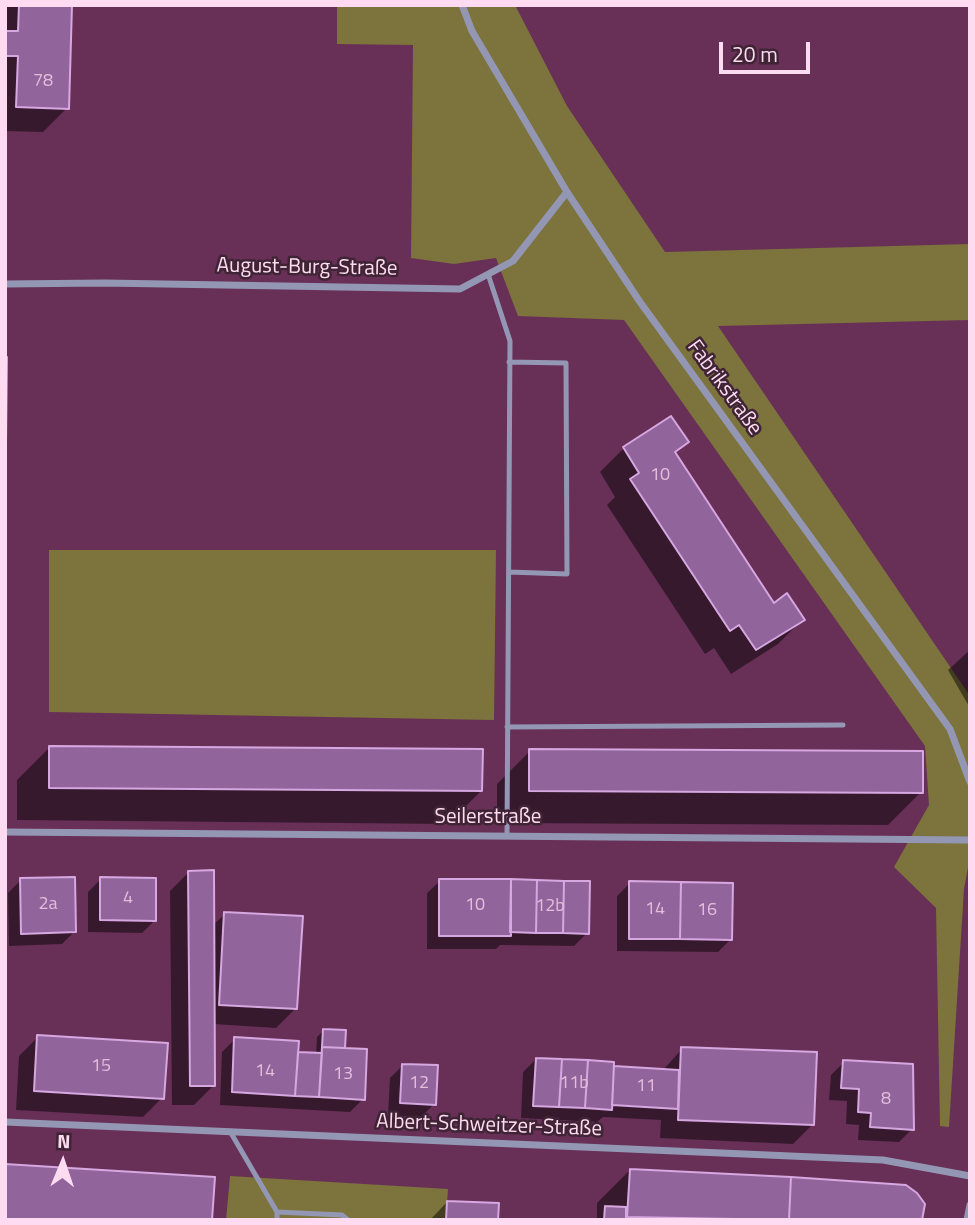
<!DOCTYPE html>
<html>
<head>
<meta charset="utf-8">
<style>
	body { margin:0 }
	#map { position:relative; width:975px; height:1225px; overflow:hidden; background:#683057; font-family:"Titillium Web",sans-serif }
	canvas { display:block }
	.frame { position:absolute; inset:0; border:7px solid #fedbf1; pointer-events:none }
	.north { position:absolute; left:28px; top:1127px; width:70px; height:70px; -webkit-text-stroke:5px #3e2435; paint-order:stroke; rotate:2deg; font-size:19px; font-weight:700; line-height:28px; text-align:center; color:#fedbf1 }
	.north::after { content:''; display:block; margin:auto; width:24px; height:32px; background:#fedbf1; clip-path:polygon(50% 0,100% 100%,50% 72%,0 100%) }
	.scale { position:absolute; left:719px; top:42px; width:91px; height:32px; box-sizing:border-box; border:4px solid #fedbf1; border-top:0; padding-left:9px; font-size:21px; line-height:24px; white-space:nowrap; color:#fedbf1; -webkit-text-stroke:5px #3e2435; paint-order:stroke }
</style>
</head>
<body>
<div id="map">
<canvas width="975" height="1225"></canvas>
<div class="frame"></div>
<div class="north">N</div>
<div class="scale">20 m</div>
</div>
<script>
const ctx = document.querySelector('canvas').getContext('2d');
ctx.lineJoin = 'round';
function paint(path, color) { ctx.fillStyle = color; ctx.fill(path, 'evenodd'); }
const shape = rows => new Path2D(rows.map(r => 'M' + r).join(''));
function trace(path, color, width, dash) { ctx.strokeStyle = color; ctx.lineWidth = width; ctx.lineCap = dash ? 'butt' : 'round'; ctx.setLineDash(dash || []); ctx.stroke(path); }
function write(font, color, halo, rows, align = 'center') {
  ctx.font = font + ' "Titillium Web",sans-serif'; ctx.lineWidth = 5; ctx.setLineDash([]); ctx.textBaseline = 'middle'; ctx.strokeStyle = halo; ctx.fillStyle = color; for (const [text, x, y, turn = 0] of rows) {
    ctx.save(); ctx.translate(x, y); ctx.rotate((+turn || 0) * Math.PI / 180); ctx.textAlign = isNaN(turn) ? turn : align; if (halo) ctx.strokeText(text, 0, 0); ctx.fillText(text, 0, 0); ctx.restore();
  }
}
const green = shape([
	[337,5,515,5,567,106,665,252,970,244,970,320,718,326,970,696,970,856,964,889,949,1127,940,1126,936,908,894,867,929,805,925,746,624,320,518,316,496,258,454,264,411,258,413,45,337,44],
	[49,550,496,550,494,720,49,712],
	[230,1176,448,1189,446,1220,226,1220]
]);
const shadow = shape([
	[5,5,70,5,67,108,43,132,5,131],
	[687,442,674,454,773,605,802,620,778,644,731,674,714,648,705,654,607,505,615,497,600,472,624,448],
	[970,650,970,708,948,670],
	[50,747,481,791,448,824,17,820,17,780],
	[530,751,921,792,888,825,497,823,497,784],
	[189,872,212,926,225,914,295,1009,276,1028,213,1024,213,1086,194,1105,172,1105,170,891],
	[101,879,155,920,142,933,88,932,88,892],
	[21,880,74,932,62,944,9,946,8,893],
	[440,881,587,933,574,946,500,945,496,949,427,949,427,893],
	[630,883,731,939,718,952,617,951,617,896],
	[323,1031,344,1032,344,1049,363,1099,350,1112,220,1105,222,1052,235,1039,296,1054,316,1054,317,1037],
	[38,1037,162,1098,143,1117,16,1110,19,1056],
	[682,1049,812,1125,793,1144,660,1138,661,1120,603,1117,597,1122,521,1118,523,1072,536,1059,663,1070],
	[844,1062,912,1129,899,1142,858,1140,859,1125,846,1124,847,1101,829,1100,831,1075],
	[403,1065,434,1104,421,1117,388,1115,390,1078],
	[630,1170,919,1220,597,1220,597,1203],
	[447,1202,496,1220,430,1220]
]);
const building = shape([
	[19,5,72,5,69,109,16,107,18,56,5,56,5,31,18,31,19,5],
	[5,357,7,357,5,530,5,357],
	[671,416,689,442,675,452,774,603,787,593,805,620,756,650,739,625,730,631,630,479,639,473,623,447,671,416],
	[49,746,483,749,482,791,49,788,49,746],
	[529,749,923,751,923,793,529,791,529,749],
	[214,870,215,1086,190,1086,188,871,214,870],
	[75,877,76,932,21,934,20,878,75,877],
	[100,877,156,878,156,921,100,920,100,877],
	[439,879,511,879,511,936,439,936,439,879],
	[511,879,537,880,536,933,510,932,511,879],
	[537,880,564,881,563,933,536,933,537,880],
	[564,881,590,881,589,934,563,933,564,881],
	[629,881,681,882,680,939,629,939,629,881],
	[681,882,733,883,732,940,680,939,681,882],
	[224,912,303,916,297,1009,219,1005,224,912],
	[323,1029,346,1030,345,1048,322,1047,323,1029],
	[37,1035,168,1043,164,1099,34,1091,37,1035],
	[234,1037,299,1041,295,1096,232,1092,234,1037],
	[322,1047,367,1049,365,1100,319,1097,322,1047],
	[681,1047,817,1052,814,1125,678,1120,681,1047],
	[298,1052,322,1053,319,1097,295,1096,298,1052],
	[536,1058,562,1059,559,1107,533,1106,536,1058],
	[562,1059,588,1060,585,1108,559,1107,562,1059],
	[588,1060,614,1062,612,1110,585,1108,588,1060],
	[843,1060,913,1064,914,1130,870,1127,871,1113,858,1112,859,1089,841,1088,843,1060],
	[402,1064,438,1065,436,1105,400,1103,402,1064],
	[614,1066,679,1070,678,1109,612,1105,614,1066],
	[5,1164,215,1177,212,1220,5,1220,5,1164],
	[630,1169,791,1177,789,1220,627,1217,630,1169],
	[791,1177,906,1185,917,1193,925,1204,922,1220,789,1220,791,1177],
	[447,1201,499,1203,498,1220,446,1220,447,1201],
	[605,1206,626,1207,626,1220,604,1220,605,1206]
]);
const lane = shape([
	[488,274,510,341,507,836],
	[509,572,567,574,566,363,509,362],
	[507,727,843,725],
	[231,1133,277,1212,277,1220],
	[277,1212,342,1215,348,1220]
]);
const street = shape([
	[462,5,472,31,567,192,640,302,950,729,970,782],
	[5,284,105,283,460,289,513,261,567,192],
	[5,832,970,840],
	[5,1122,883,1160,970,1176],
	[967,1220,970,1205]
]);
const numberNames = [
	["78",43,82],
	["10",660,476],
	["4",128,899],
	["2a",48,905],
	["10",475,906],
	["12b",550,907],
	["14",655,910],
	["16",707,911],
	["15",101,1067],
	["14",265,1072],
	["13",343,1075],
	["12",419,1084],
	["11b",574,1084],
	["11",646,1087],
	["8",886,1100]
];
const streetNames = [
	["August-Burg-Straße",307,268,1],
	["Fabrikstraße",724,388,54],
	["Seilerstraße",488,818],
	["Albert-Schweitzer-Straße",489,1126,2]
];
paint(green, '#7c733d');
paint(shadow, '#0007');
paint(building, '#91659b');
trace(building, '#d6a7e1', 2);
trace(lane, '#9497b4', 5);
trace(street, '#9497b4', 7);
write('18px', '#e3bedc', null, numberNames);
write('21px', '#fedbf1', '#3e2435', streetNames);
</script>
</body>
</html>
